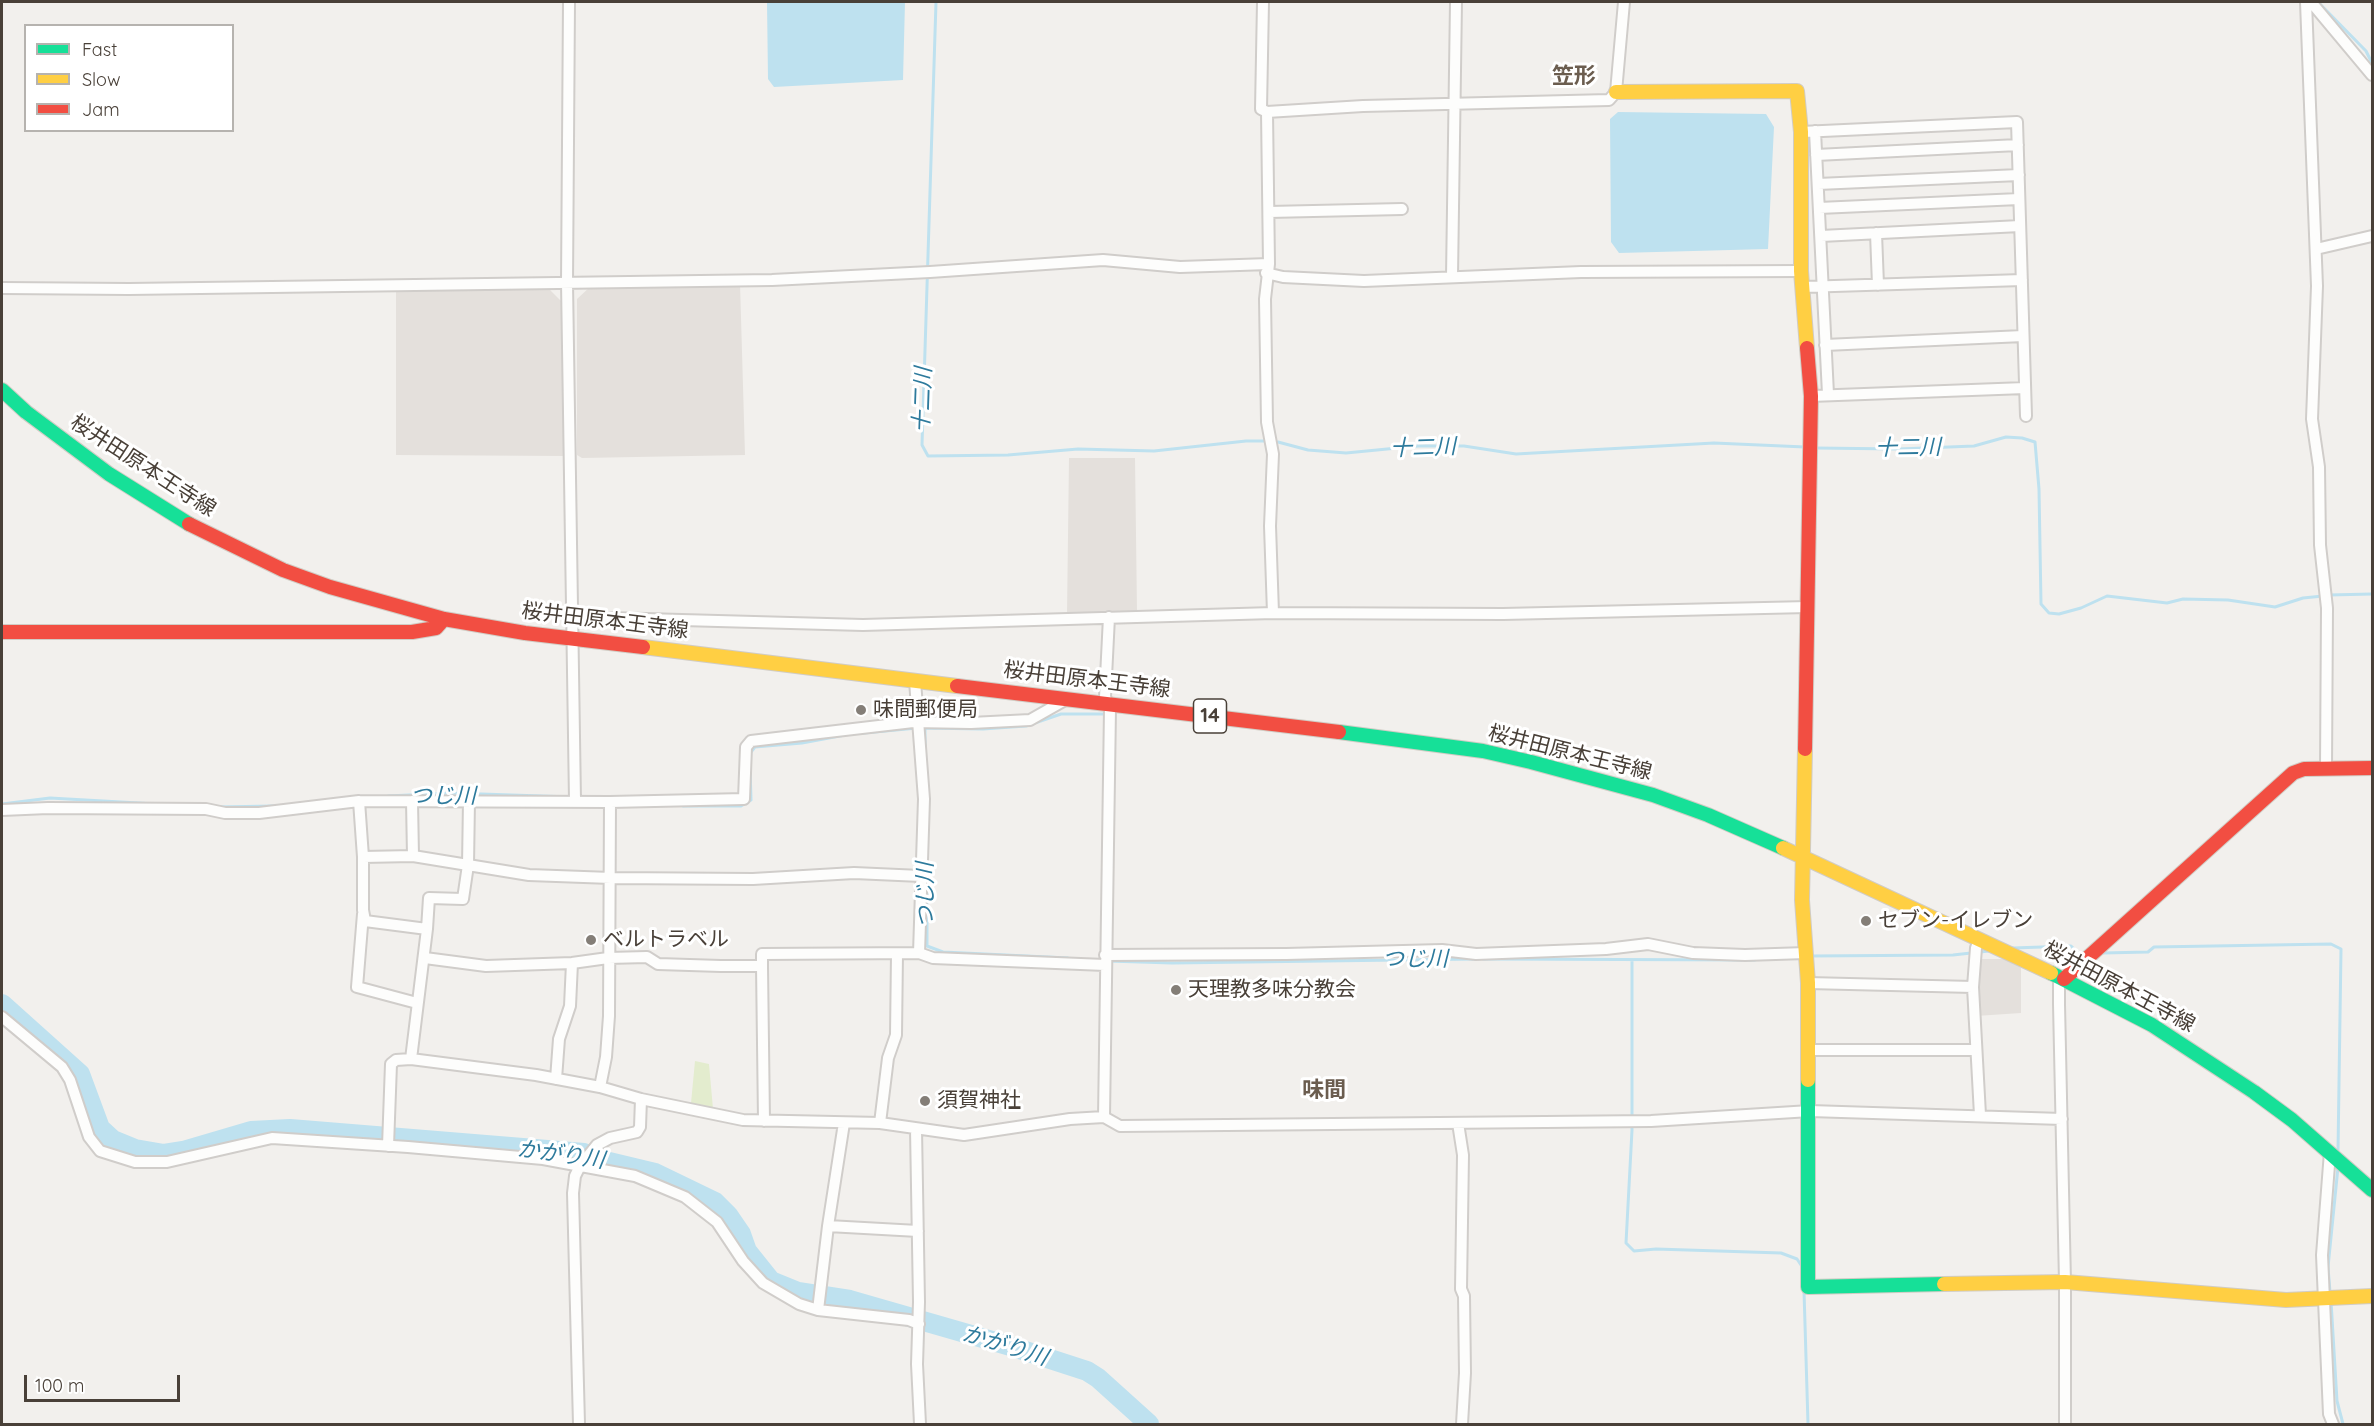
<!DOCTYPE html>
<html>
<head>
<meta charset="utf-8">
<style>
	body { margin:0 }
	#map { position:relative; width:2374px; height:1426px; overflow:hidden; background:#f2f0ed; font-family:Quicksand,sans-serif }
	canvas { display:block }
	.frame { position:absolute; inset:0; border:3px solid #494038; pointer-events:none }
	.legend { position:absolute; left:24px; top:24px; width:210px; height:108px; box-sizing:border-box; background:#fff; border:2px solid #b6b3af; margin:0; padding:8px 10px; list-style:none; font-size:18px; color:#494038 }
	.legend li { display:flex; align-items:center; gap:12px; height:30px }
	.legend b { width:30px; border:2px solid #b6b3af }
	.scale { position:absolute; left:24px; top:1375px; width:156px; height:27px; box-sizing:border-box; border:3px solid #494038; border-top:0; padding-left:8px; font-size:18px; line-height:21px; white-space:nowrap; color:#494038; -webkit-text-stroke:4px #fff; paint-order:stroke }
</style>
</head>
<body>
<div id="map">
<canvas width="2374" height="1426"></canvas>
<div class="frame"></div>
<ul class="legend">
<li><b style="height:8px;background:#16e098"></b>Fast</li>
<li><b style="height:8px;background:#ffcf43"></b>Slow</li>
<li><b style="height:8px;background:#f24e42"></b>Jam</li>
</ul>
<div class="scale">100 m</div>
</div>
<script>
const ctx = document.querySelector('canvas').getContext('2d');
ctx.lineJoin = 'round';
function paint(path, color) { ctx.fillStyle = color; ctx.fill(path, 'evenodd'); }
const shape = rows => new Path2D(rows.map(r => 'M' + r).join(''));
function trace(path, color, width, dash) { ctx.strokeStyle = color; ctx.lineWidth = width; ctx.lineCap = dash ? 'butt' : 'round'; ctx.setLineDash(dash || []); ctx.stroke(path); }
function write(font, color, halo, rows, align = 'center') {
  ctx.font = font + ' Quicksand,"Noto Sans JP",sans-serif'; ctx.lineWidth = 6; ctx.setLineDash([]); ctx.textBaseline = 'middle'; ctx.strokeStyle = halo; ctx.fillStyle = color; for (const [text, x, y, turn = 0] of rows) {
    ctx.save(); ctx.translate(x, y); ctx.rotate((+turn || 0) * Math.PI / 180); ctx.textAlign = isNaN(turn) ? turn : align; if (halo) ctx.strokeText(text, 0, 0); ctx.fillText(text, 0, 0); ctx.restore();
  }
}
const industrial = shape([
	[740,283,745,455,582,458,577,455,577,299,591,286],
	[546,286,564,304,566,456,396,455,396,287],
	[1069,458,1135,458,1137,611,1067,614],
	[1980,959,2010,959,2021,968,2021,1013,1976,1016,1976,986]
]);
const green = shape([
	[695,1061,709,1064,713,1109,691,1103]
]);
const water = shape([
	[767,2,905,2,903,80,774,87,768,79],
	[1618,112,1766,114,1774,127,1768,249,1619,253,1611,242,1610,119]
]);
const stream = shape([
	[936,2,922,445,928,456,1008,455,1078,449,1154,451,1246,441,1267,441],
	[2318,2,2366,51,2372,63],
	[1278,442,1308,450,1346,453,1418,446,1464,446,1516,454,1714,443,1805,447],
	[1815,448,1899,449,1974,446,2006,437,2022,438,2035,442,2039,489,2041,604,2049,613,2059,614,2081,608,2107,596,2167,603,2183,599,2228,600,2275,607,2303,598,2323,596],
	[2329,595,2372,594],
	[924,728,983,729,1026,726,1061,714,1103,714],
	[925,728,925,747],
	[864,733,917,728],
	[751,752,755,747,802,743,845,735],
	[388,796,451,793,572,797],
	[2,804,50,798,156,804],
	[683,806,741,806,751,800,750,768],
	[219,807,273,806],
	[927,861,927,946,943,952,1068,958],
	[2013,948,2071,946,2078,953,2084,953],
	[2103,953,2148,952,2154,947,2331,944,2341,949,2338,1151],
	[1810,956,1953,955,1989,951],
	[1483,959,1755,960],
	[1108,961,1172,963,1476,959],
	[1632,961,1632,1130,1626,1243,1634,1251,1656,1249,1781,1253,1797,1259,1801,1265],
	[1804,1291,1808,1424],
	[2330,1292,2328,1267,2338,1167],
	[2331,1301,2337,1401,2343,1424]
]);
const river = shape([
	[2,1004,80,1074,100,1128,113,1140,135,1149,164,1154,183,1151,251,1131,290,1129,584,1153,605,1161,655,1173,715,1202,728,1215,741,1234,747,1251,771,1281,798,1292,850,1300,1010,1346,1087,1371,1098,1378,1149,1424]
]);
const street = shape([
	[569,2,567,283,575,801],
	[1263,2,1261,109,1267,112,1363,106,1609,100,1616,92,1624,2],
	[2306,2,2317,286,2312,419,2319,467,2320,545,2327,608,2326,768],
	[2311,2,2372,75],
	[1267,112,1269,264,1265,299,1267,422,1273,454,1270,526,1273,613],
	[1815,131,1828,394],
	[1801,132,2017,122,2026,416],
	[1816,155,2018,145],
	[1818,184,2019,175],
	[1819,208,2019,199],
	[1269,212,1402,209],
	[1876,233,1878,285],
	[1821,236,2020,226],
	[2316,249,2372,236],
	[1266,273,1283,277,1364,281,1581,272,1801,271],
	[1452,276,1456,2],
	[1803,287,2022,280],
	[2,288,129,289,772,280,930,272,1103,260,1180,267,1269,264],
	[1825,345,2023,336],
	[1811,396,2025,388],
	[573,617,863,625,1273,613,1503,614,1808,607],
	[915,681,924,799,919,953],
	[359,801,363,857,363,910,365,921,427,929,411,1059],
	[412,801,413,856],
	[2,810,48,808,206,809,225,813,259,813,359,801,610,802,744,799,746,747,751,741,913,722,971,723,1030,720,1067,699],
	[363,857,413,856,529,875,611,878,753,879,854,873,921,876],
	[363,914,357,987,417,1003],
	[427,929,429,898,463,899,468,865,469,801],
	[1105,955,1286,954,1442,950,1476,954,1606,949,1648,944,1693,953,1745,955,1806,953],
	[425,958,486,966,572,963,608,958,647,957,658,964,721,966,762,966,762,954,919,953,933,958,1105,965],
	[762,966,764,1121],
	[2064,979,2059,983,2059,1004,2065,1282,2065,1424],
	[1808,983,1973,987,1980,1115],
	[1973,987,1976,948,1979,939],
	[2,1017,62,1067,70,1080,89,1137,100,1151,135,1162,167,1162,272,1138,408,1147,543,1159,635,1176,685,1197,717,1222,743,1261,763,1283,799,1304,818,1310,909,1320,919,1324],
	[1809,1050,1975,1050],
	[556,1079,559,1039,570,1006,572,963],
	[600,1087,606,1057,609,1016,610,802],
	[1104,1117,1110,709,1105,697,1109,617],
	[844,1123,828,1226,918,1231],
	[880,1123,888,1058,896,1035,897,954],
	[1458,1123,1463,1155,1461,1289,1464,1296,1465,1373,1462,1424],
	[916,1129,919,1302,917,1364,920,1424],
	[388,1146,391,1064,396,1060,411,1059,536,1075,600,1087,641,1099,743,1120,880,1123,964,1135,1070,1119,1104,1117,1120,1126,1651,1121,1810,1111,2062,1119],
	[2330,1152,2322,1255,2329,1414,2333,1424],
	[818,1310,828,1226],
	[579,1424,573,1193,575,1176,580,1166,597,1145,610,1138,637,1132,640,1127,641,1099]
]);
const fast = shape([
	[2,390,26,412,109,474,189,524],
	[1339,732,1483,751,1531,762,1653,795,1708,815,1783,848],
	[2051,973,2152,1025,2254,1092,2292,1120,2372,1190],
	[1808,1080,1808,1287,1944,1284]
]);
const slow = shape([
	[1616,92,1797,91,1801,132,1801,271,1807,348],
	[643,647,957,686],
	[1805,749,1802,900,1808,983,1808,1080],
	[1783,848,2051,973],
	[1944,1284,2065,1282,2286,1300,2372,1296]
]);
const jam = shape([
	[189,524,283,570,330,587,444,619,525,633,643,647],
	[2,632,412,632,436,628,444,619],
	[957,686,1339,732],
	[1805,749,1811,396,1807,348],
	[2064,979,2293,773,2304,769,2372,768]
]);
const markers = [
	[861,710,6,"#847e77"],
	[1866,921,6,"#847e77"],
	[591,940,6,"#847e77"],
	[1176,990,6,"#847e77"],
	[925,1101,6,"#847e77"]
];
const shields = [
	[1210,716,33]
];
const shieldNames = [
	["14",1210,716]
];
const streetNames = [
	["桜井田原本王寺線",143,466,33],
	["桜井田原本王寺線",605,621,7],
	["桜井田原本王寺線",1087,680,7],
	["桜井田原本王寺線",1570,753,14],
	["桜井田原本王寺線",2119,987,28]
];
const poiNames = [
	["味間郵便局",873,710],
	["セブン-イレブン",1878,921],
	["ベルトラベル",603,940],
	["天理教多味分教会",1188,990],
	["須賀神社",937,1101]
];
const neighbourhoodNames = [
	["笠形",1574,76],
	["味間",1324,1090]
];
const waterNames = [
	["十二川",923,400,-88],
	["十二川",1423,448,-2],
	["十二川",1908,448,-1],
	["つじ川",443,796],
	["つじ川",926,895,-91],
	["つじ川",1415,959],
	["かがり川",561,1155,8],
	["かがり川",1005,1346,17]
];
paint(industrial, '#e4e0dc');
paint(green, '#e3ecce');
paint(water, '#bee1ef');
trace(stream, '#bee1ef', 3);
trace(river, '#bee1ef', 20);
trace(street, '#d0cdca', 14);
trace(fast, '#d1ccc4', 16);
trace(slow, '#d1ccc4', 16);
trace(jam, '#d1ccc4', 16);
trace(street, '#fdfdfc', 10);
trace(fast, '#16e098', 14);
trace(slow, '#ffcf43', 14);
trace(jam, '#f24e42', 14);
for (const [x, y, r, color] of markers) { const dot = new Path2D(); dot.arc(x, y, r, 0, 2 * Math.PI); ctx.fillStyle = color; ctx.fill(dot); trace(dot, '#fff', 2); }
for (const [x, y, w] of shields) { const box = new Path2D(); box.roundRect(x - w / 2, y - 17, w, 34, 4.5); ctx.fillStyle = '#fff'; ctx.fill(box); trace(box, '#494038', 1.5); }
write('bold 20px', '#494038', null, shieldNames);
write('21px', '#494038', '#fff', streetNames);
write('21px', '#494038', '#fff', poiNames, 'left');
write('bold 22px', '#6b5d4f', '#fff', neighbourhoodNames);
write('italic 22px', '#2d7a9c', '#fff', waterNames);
</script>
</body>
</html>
